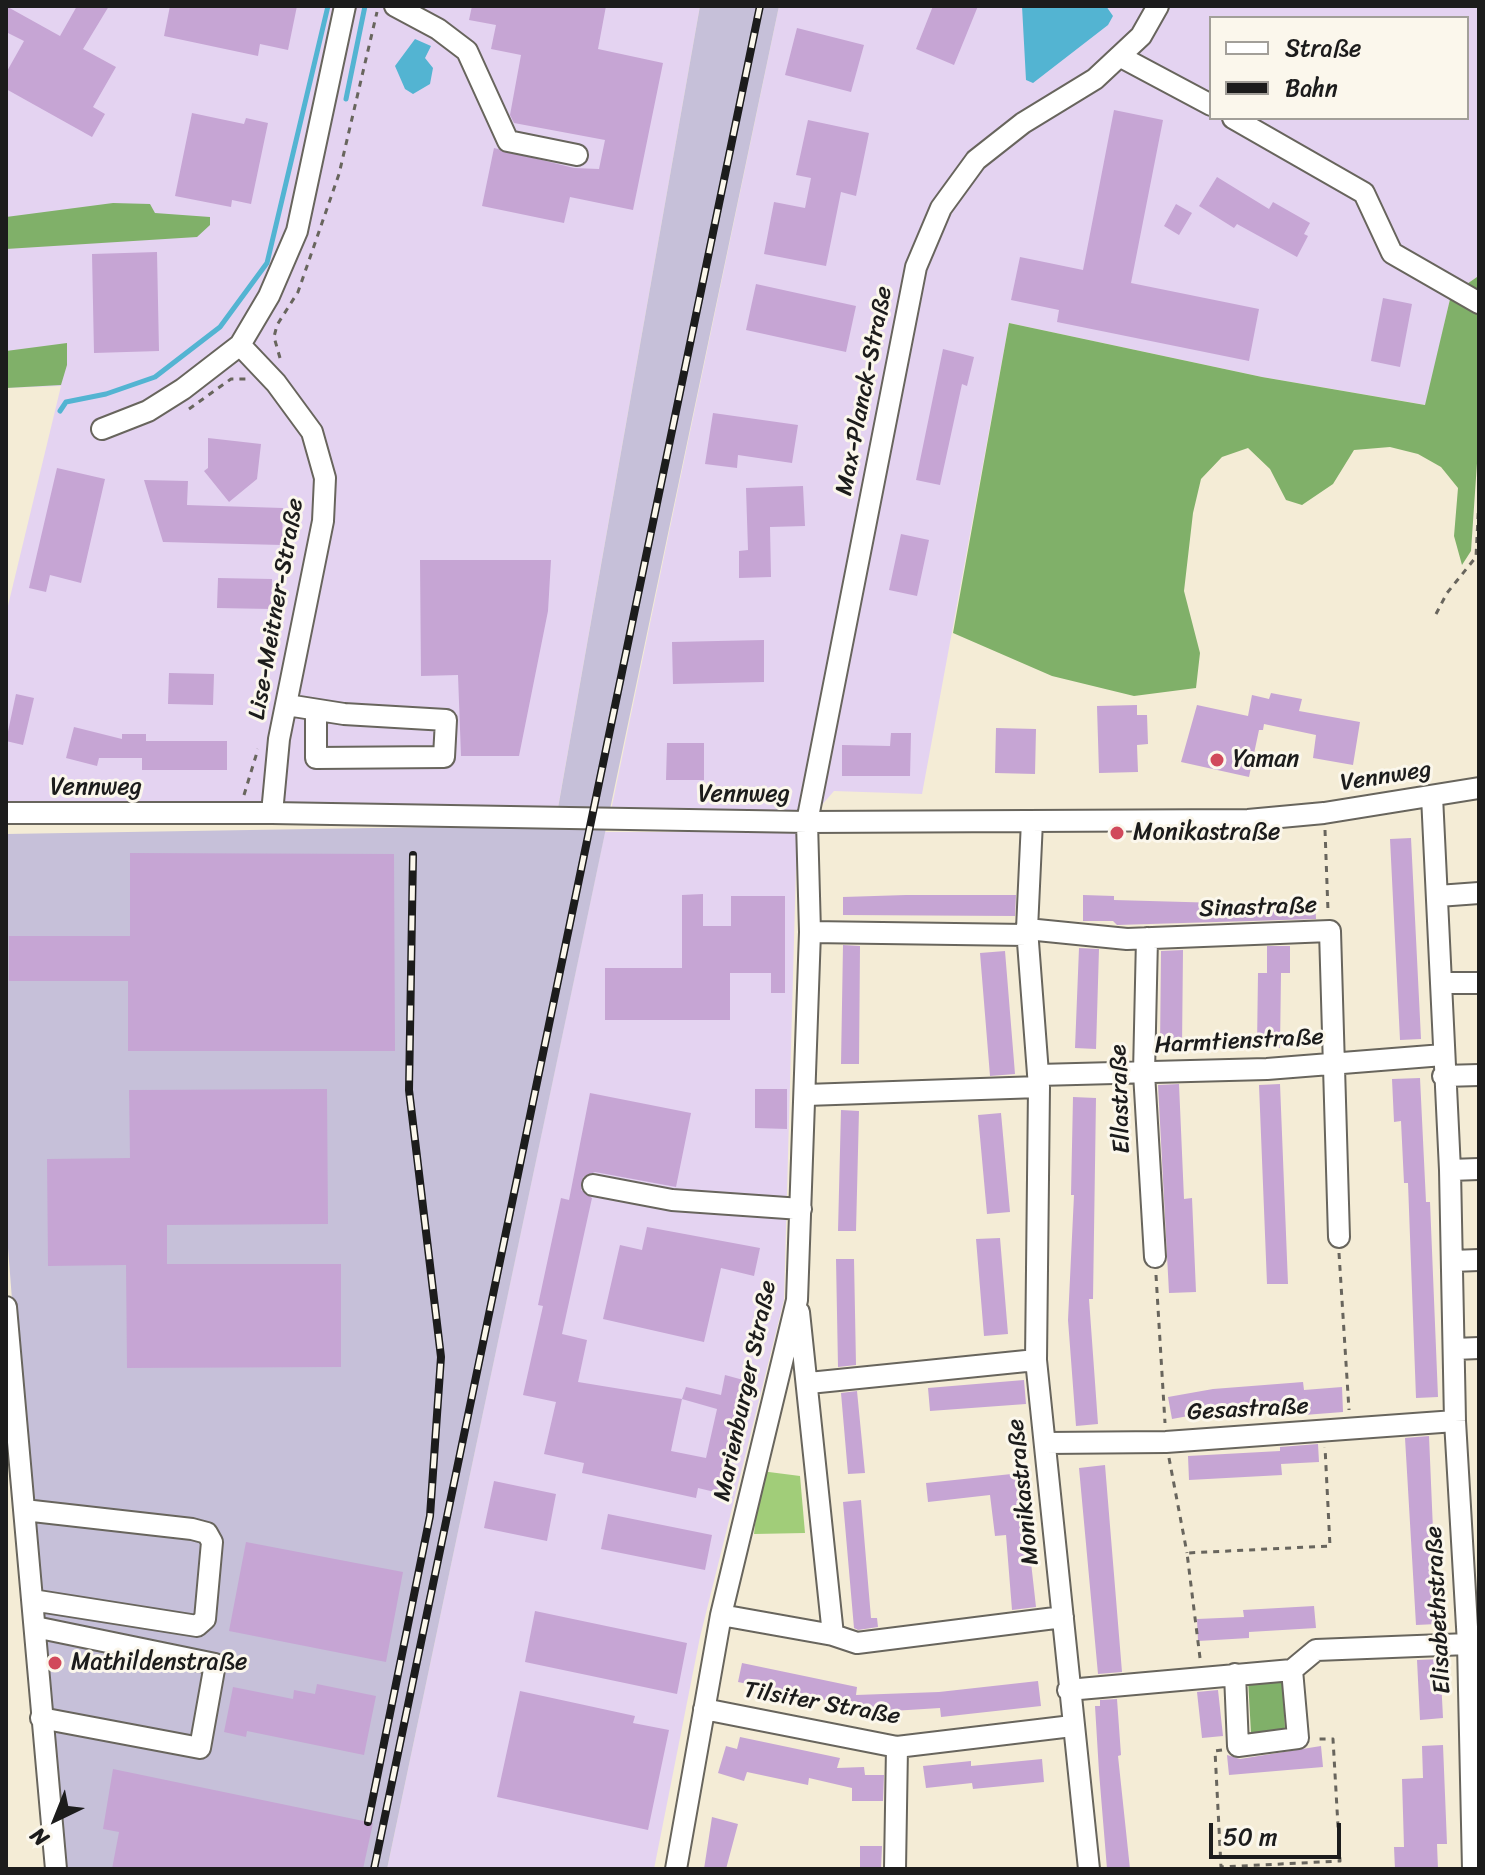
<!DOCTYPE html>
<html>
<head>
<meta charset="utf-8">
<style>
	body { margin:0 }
	#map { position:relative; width:1485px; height:1875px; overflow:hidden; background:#f4ecd6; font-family:Sriracha,sans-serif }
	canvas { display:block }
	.frame { position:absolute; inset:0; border:8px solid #1c1c1c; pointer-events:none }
	.legend { position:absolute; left:1209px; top:16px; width:260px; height:104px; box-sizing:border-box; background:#fbf7ec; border:2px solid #a29f99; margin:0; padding:10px 14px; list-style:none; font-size:24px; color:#1c1c1c }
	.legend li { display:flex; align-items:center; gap:16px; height:40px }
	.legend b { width:40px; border:2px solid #a29f99 }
	.north { position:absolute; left:16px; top:1779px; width:80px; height:80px; -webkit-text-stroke:6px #fbf7ec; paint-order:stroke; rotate:223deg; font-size:22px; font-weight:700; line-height:32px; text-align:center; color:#1c1c1c }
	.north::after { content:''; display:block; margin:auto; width:28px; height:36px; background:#1c1c1c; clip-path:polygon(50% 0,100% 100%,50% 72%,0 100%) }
	.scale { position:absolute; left:1209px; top:1823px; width:132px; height:36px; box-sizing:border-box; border:4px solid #1c1c1c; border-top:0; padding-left:10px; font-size:24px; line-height:28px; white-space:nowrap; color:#1c1c1c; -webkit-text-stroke:6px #fbf7ec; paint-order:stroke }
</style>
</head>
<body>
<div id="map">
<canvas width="1485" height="1875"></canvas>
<div class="frame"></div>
<ul class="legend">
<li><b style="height:10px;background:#fff"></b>Straße</li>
<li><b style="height:10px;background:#1c1c1c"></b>Bahn</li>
</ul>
<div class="north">N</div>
<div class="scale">50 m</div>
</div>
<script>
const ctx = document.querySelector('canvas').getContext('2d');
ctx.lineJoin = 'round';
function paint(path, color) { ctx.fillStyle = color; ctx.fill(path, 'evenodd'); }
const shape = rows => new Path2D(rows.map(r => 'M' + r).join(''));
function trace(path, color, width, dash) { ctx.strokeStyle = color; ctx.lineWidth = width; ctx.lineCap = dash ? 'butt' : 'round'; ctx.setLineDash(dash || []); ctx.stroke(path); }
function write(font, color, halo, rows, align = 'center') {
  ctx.font = font + ' Sriracha,sans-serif'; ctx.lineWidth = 6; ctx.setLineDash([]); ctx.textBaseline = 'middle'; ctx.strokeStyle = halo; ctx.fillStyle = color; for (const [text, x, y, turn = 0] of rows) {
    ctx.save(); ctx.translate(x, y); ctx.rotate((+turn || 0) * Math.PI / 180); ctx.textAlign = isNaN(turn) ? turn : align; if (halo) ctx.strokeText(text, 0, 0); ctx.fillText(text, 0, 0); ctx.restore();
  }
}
const built = shape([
	[6,6,700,6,556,819,6,813,6,614,61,386,6,388],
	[779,6,1479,6,1477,277,1451,295,1426,405,1262,377,1009,323,922,794,834,791,807,822,609,820],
	[1211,18,1467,18,1467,118,1211,118],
	[605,832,797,832,784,1300,700,1637,654,1869,387,1869]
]);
const industrial = shape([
	[700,6,779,6,387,1869,56,1869,6,1222,6,834,555,825]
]);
const green = shape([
	[761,1471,800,1476,805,1533,754,1534]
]);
const forest = shape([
	[113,203,150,204,155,213,210,217,210,225,197,237,6,249,6,217],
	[1479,267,1479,434,1471,551,1462,565,1454,536,1458,488,1441,467,1418,454,1390,447,1354,450,1333,484,1302,505,1286,500,1270,469,1248,448,1222,457,1201,479,1193,513,1184,591,1200,653,1196,688,1134,696,1052,676,953,633,1009,323,1262,377,1425,405,1451,295,1477,277],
	[67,343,67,365,61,385,6,388,6,351],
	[1283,1676,1285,1729,1251,1733,1248,1679]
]);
const water = shape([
	[1022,6,1106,6,1113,16,1108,25,1033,83,1026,80],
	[415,39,431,46,425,58,433,68,430,84,413,94,405,89,395,66]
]);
const stream = shape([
	[346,99,365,6],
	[60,411,66,402,106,394,155,377,220,327,267,263,328,6]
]);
const building = shape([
	[6,6,60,36,77,6,109,6,83,49,116,67,93,107,105,114,92,137,6,89,6,73,24,41,6,32],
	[170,6,297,6,288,50,260,44,258,56,164,36],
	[472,6,606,6,598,49,663,63,633,210,570,197,564,223,482,206,494,148,574,168,599,169,605,140,514,123,510,115,521,55,491,49,496,25,469,20],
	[933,6,978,6,954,65,916,49],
	[797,28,864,45,851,92,785,75],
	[1114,110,1163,120,1131,283,1259,309,1249,361,1057,322,1059,310,1011,300,1020,257,1083,270],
	[192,113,244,124,246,118,268,123,251,204,232,200,231,207,175,196],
	[808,120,869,133,856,196,841,192,826,266,764,254,774,202,805,208,811,178,796,175],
	[1217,177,1269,209,1273,202,1310,223,1304,234,1308,236,1297,257,1237,224,1234,228,1199,206],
	[1176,204,1192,213,1179,235,1164,226],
	[157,252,159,351,94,353,92,254],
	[756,284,856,306,846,352,746,330],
	[1383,298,1412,304,1400,367,1371,361],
	[943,349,974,357,967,386,962,384,940,485,916,480],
	[713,413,798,425,792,463,738,455,737,468,705,464],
	[208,438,261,444,257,479,229,502,204,471,208,468],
	[57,468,105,479,81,583,50,575,46,592,29,588],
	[144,480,188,481,187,505,283,508,282,545,163,542],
	[803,486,805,526,770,527,771,577,739,578,739,551,748,550,746,488],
	[901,534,929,540,917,596,889,590],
	[420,560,551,560,548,611,519,756,461,756,458,675,421,676],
	[218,578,272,579,271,609,217,608],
	[764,640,764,682,673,684,672,642],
	[169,673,214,674,213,705,168,704],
	[1271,693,1302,699,1299,711,1360,722,1353,765,1313,758,1316,735,1264,724,1263,730,1259,730,1249,777,1181,762,1197,705,1248,716,1252,695,1269,699],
	[16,694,34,698,23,745,6,741],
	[1137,705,1137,715,1147,715,1148,744,1137,745,1138,772,1099,773,1097,706],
	[74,727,122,739,122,734,146,734,146,741,227,741,227,770,142,770,142,758,99,758,97,766,66,758],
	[996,728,1036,729,1035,774,995,773],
	[891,733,911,733,910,776,842,776,842,745,890,746],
	[667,743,704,743,704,780,666,780],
	[1411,838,1421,1039,1400,1040,1390,839],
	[130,853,394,854,395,1051,128,1051,128,981,9,981,9,936,130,936],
	[703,894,703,926,731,926,731,896,785,896,785,993,771,993,771,973,730,973,730,1020,605,1020,605,968,682,968,682,895],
	[906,895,1016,895,1015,916,843,915,843,897],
	[1083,895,1114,896,1114,900,1221,903,1315,900,1316,919,1117,925,1113,921,1083,921],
	[843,945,860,946,859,1064,841,1064],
	[1267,946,1290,946,1290,973,1281,973,1280,1048,1257,1047,1258,973,1267,973],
	[1079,948,1099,949,1096,1049,1075,1048],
	[1183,950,1182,1048,1160,1048,1161,951],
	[1005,951,1015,1074,990,1076,980,953],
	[1420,1078,1426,1202,1430,1202,1438,1397,1416,1398,1408,1183,1404,1183,1401,1121,1394,1122,1392,1079],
	[1179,1084,1184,1199,1192,1198,1196,1292,1169,1293,1158,1085],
	[1280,1084,1288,1284,1267,1284,1259,1085],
	[327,1089,328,1224,167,1225,167,1264,341,1264,341,1367,127,1368,126,1265,48,1266,47,1159,130,1158,129,1090],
	[755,1089,787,1089,787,1129,755,1128],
	[590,1093,691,1113,676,1187,595,1172,583,1177,581,1190,592,1198,562,1334,587,1340,578,1382,682,1399,686,1387,721,1395,725,1375,747,1381,719,1493,698,1488,696,1498,582,1473,584,1463,544,1454,556,1402,523,1395,543,1306,538,1305,561,1198,569,1200],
	[682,1399,717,1409,706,1458,671,1451],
	[1073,1097,1096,1098,1093,1299,1089,1299,1098,1424,1076,1426,1068,1320,1074,1195,1071,1195],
	[841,1110,859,1111,856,1231,838,1231],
	[1001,1113,1010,1212,987,1214,978,1115],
	[647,1227,760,1248,754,1276,721,1268,704,1342,603,1319,620,1245,642,1250],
	[1000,1238,1008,1334,984,1336,976,1239],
	[836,1259,854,1259,856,1365,838,1367],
	[1024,1380,1026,1404,930,1411,928,1388],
	[1303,1382,1304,1390,1342,1387,1343,1412,1304,1415,1303,1406,1232,1408,1172,1419,1168,1397,1213,1389],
	[857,1391,865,1473,848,1474,841,1393],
	[1429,1436,1437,1624,1416,1625,1405,1438],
	[1318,1444,1319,1462,1281,1464,1282,1475,1189,1480,1188,1456,1280,1451,1280,1447],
	[1105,1465,1122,1672,1098,1674,1079,1468],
	[1021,1473,1036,1607,1012,1610,1006,1535,995,1536,990,1495,928,1502,926,1483],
	[494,1481,556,1494,547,1541,484,1528],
	[861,1500,871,1618,877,1618,878,1627,858,1630,854,1628,843,1502],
	[608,1514,712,1535,705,1570,601,1549],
	[246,1542,403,1572,386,1662,229,1631],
	[1314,1606,1316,1628,1249,1632,1249,1638,1198,1641,1197,1619,1244,1617,1243,1610],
	[535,1611,687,1643,677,1694,525,1662],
	[1440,1659,1443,1718,1420,1720,1417,1660],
	[742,1663,857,1687,856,1695,939,1692,1038,1681,1041,1706,941,1717,940,1708,860,1713,860,1707,738,1682],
	[317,1684,376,1696,364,1755,247,1731,246,1737,224,1732,233,1687,293,1699,294,1690,315,1694],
	[1218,1690,1223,1736,1202,1738,1197,1692],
	[520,1691,635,1716,633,1723,669,1730,648,1830,497,1797],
	[1117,1699,1121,1755,1118,1756,1130,1869,1107,1869,1099,1772,1095,1706,1100,1706,1100,1700],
	[740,1737,840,1758,837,1768,864,1767,865,1775,884,1775,883,1801,852,1801,852,1788,809,1778,808,1785,747,1772,744,1781,718,1773,726,1746,737,1749],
	[1443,1745,1447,1844,1437,1844,1438,1869,1395,1869,1394,1847,1404,1847,1402,1779,1423,1778,1422,1746],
	[1321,1746,1323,1767,1229,1775,1227,1755,1240,1759],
	[1042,1759,1044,1782,973,1789,972,1783,926,1788,923,1766,971,1761,971,1766],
	[113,1769,373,1823,363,1869,112,1869,119,1832,103,1829],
	[712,1817,738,1824,726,1869,704,1869],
	[860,1846,882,1846,881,1869,860,1869]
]);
const path = shape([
	[280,358,274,337,277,325,298,292,339,174,377,12],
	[189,409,231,379,248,379],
	[1436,614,1447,593,1476,557,1479,498],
	[244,795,258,749],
	[1325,830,1328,911],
	[1339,1253,1349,1410],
	[1156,1275,1165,1423],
	[1169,1458,1187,1553],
	[1200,1658,1187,1553,1330,1546,1325,1447],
	[1222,1750,1215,1751,1221,1867,1340,1861,1333,1739,1316,1739]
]);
const minor = shape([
	[395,6,438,29,467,51,508,141,577,155],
	[1121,57,1211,105],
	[1233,118,1364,193,1392,253,1479,303],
	[240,345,276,383,312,432,325,478,323,521,279,739,272,813],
	[102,429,148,411,183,389,240,345,269,296,297,231,345,6],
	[287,705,344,714,446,720,444,757,316,758,316,710],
	[1432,796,1450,1170,1455,1421,1468,1644,1473,1869],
	[6,813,272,813,807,822,1248,820,1324,813,1479,788],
	[1032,821,1027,929,1039,1087,1036,1360,1089,1869],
	[1438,896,1479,893],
	[1027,929,1127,939,1330,931,1339,1237],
	[810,932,1027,935],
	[1147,938,1144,1073,1155,1257],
	[1441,983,1479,983],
	[1038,1075,1267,1069,1443,1055],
	[1443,1076,1479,1075],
	[806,1095,1039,1087],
	[1450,1170,1479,1169],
	[593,1185,672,1200,801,1209],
	[1452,1261,1479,1260],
	[6,1307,56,1869],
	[1454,1349,1479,1348],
	[809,1383,1036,1360],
	[1045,1443,1166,1442,1455,1421],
	[24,1510,192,1529,207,1533,212,1542,205,1619,197,1626,32,1600],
	[721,1615,833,1635,799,1312],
	[35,1627,215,1664,200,1748,41,1718],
	[833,1635,857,1643,1063,1617],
	[1235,1674,1238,1746,1298,1738,1292,1670],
	[1068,1690,1292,1670,1316,1650,1468,1644],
	[704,1709,897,1747,1072,1726],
	[676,1869,721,1615,797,1300,810,932,807,822,916,267,941,208,976,160,1023,123,1095,79,1141,36,1158,6],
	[895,1869,897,1747]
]);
const rail = shape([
	[368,1822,430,1516,441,1357,409,1090,413,855],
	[374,1869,760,6]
]);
const markers = [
	[1217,760,8,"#d1495b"],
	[1117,833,8,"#d1495b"],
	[55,1663,8,"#d1495b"]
];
const streetNames = [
	["Max-Planck-Straße",865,391,-79],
	["Lise-Meitner-Straße",277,609,-80],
	["Vennweg",1386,777,-9],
	["Vennweg",96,788],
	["Vennweg",744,795],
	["Sinastraße",1258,908,-2],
	["Harmtienstraße",1239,1042,-3],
	["Ellastraße",1121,1099,-92],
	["Marienburger Straße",746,1391,-78],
	["Gesastraße",1248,1410,-3],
	["Monikastraße",1024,1492,-96],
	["Elisabethstraße",1439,1610,-93],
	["Tilsiter Straße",822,1704,10]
];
const poiNames = [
	["Yaman",1233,760],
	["Monikastraße",1133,833],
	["Mathildenstraße",71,1663]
];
paint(built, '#e4d3f1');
paint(industrial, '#c6c0d9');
paint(green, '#a1cd79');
paint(forest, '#80b069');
paint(water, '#53b4d2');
trace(stream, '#53b4d2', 5);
paint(building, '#c6a5d4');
trace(minor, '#68655d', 24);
trace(path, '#68655d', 3, [6, 6]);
trace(minor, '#fff', 20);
trace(rail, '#1c1c1c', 8);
trace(rail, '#fbf7ec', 5, [15]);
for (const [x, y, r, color] of markers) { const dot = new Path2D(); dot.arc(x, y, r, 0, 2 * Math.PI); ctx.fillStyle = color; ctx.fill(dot); trace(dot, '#fbf7ec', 3); }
write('24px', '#1c1c1c', '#fbf7ec', streetNames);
write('24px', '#1c1c1c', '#fbf7ec', poiNames, 'left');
</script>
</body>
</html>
